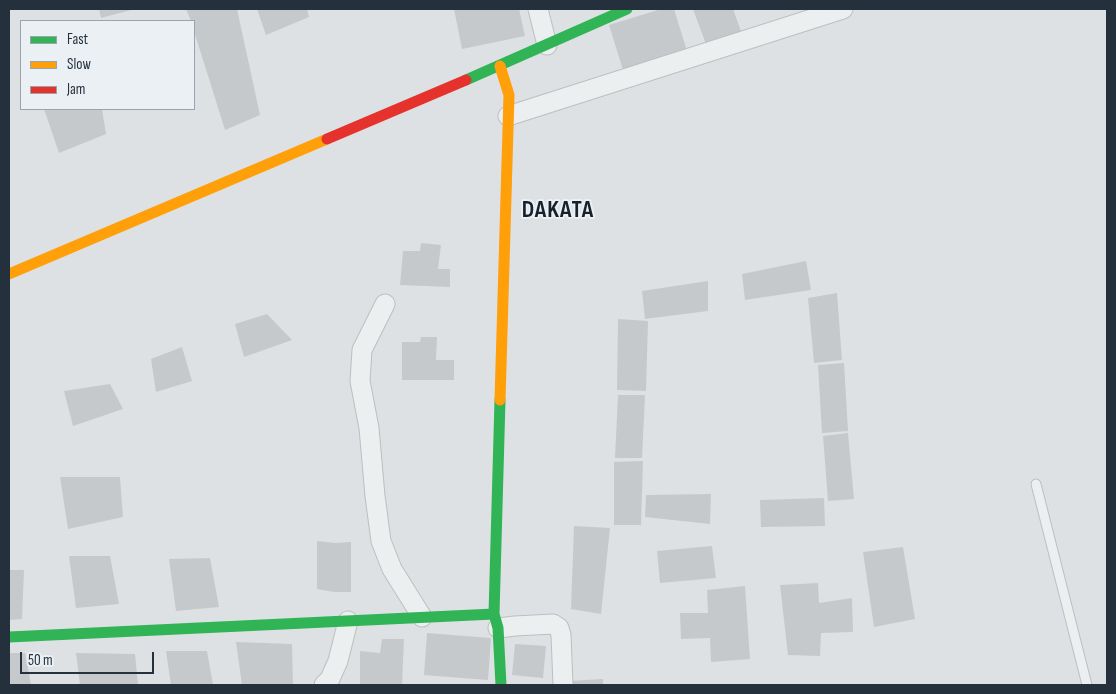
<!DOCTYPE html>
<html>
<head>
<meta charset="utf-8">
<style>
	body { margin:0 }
	#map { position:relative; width:1116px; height:694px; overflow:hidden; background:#dee1e3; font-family:"Sofia Sans Condensed",sans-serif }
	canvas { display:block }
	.frame { position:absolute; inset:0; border:10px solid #24313d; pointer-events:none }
	.legend { position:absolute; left:20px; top:20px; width:175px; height:90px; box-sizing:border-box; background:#eaf0f4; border:1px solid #9ba4ab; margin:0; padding:6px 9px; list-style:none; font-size:15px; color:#24313d }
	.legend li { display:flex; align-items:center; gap:10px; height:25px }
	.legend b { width:25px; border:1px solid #9ba4ab }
	.scale { position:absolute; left:20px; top:652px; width:134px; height:22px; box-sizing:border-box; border:2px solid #24313d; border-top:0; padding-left:6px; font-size:15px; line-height:18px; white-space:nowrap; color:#24313d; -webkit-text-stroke:4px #eaf0f4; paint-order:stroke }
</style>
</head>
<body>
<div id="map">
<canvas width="1116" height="694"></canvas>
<div class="frame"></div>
<ul class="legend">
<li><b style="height:6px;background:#30b455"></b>Fast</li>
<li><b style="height:6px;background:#ff9f0a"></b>Slow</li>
<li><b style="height:6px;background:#e5322d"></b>Jam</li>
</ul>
<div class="scale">50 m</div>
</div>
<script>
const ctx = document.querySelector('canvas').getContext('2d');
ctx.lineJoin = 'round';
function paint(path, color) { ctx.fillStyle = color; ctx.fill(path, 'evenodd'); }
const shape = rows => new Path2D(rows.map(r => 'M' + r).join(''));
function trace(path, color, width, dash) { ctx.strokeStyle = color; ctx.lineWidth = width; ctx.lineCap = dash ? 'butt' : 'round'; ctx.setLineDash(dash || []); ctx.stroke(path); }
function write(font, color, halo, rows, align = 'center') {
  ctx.font = font + ' "Sofia Sans Condensed",sans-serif'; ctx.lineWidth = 4; ctx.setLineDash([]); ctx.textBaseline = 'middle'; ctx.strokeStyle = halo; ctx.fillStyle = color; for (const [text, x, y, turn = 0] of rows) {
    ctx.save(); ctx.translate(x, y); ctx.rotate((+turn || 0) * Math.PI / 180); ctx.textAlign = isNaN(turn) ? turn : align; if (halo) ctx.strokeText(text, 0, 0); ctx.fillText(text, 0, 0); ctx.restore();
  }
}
const building = shape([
	[99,9,135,9,101,18],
	[186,9,237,9,260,115,225,130,194,31,194,21,191,21],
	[257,9,307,9,309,17,266,35],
	[454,9,519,9,525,36,462,49],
	[661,9,674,9,687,51,623,70,609,25],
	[693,9,733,9,742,34,707,47],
	[44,109,102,109,106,134,59,153],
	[421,243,441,245,438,269,450,269,450,287,400,285,403,251,420,251],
	[806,261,811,290,745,300,742,274],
	[708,281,708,311,645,319,642,291],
	[837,293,842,360,814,363,808,298],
	[267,314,292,340,244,357,235,324],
	[618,319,648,321,646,391,617,390],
	[421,337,437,337,436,360,454,360,454,380,402,380,402,342,420,342],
	[182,347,192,381,156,392,151,359],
	[844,363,848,431,822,433,818,365],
	[110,384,123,409,73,426,64,391],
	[618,395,645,395,642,458,615,458],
	[848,433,854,499,828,501,823,436],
	[643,461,641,525,614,525,614,462],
	[60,477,120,477,123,517,68,529],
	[711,494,710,524,645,517,646,495],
	[824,498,825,526,761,527,760,500],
	[574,526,610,528,601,614,571,609],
	[317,541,335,543,351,542,351,592,334,592,317,589],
	[712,546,716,578,660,583,657,551],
	[903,547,915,619,874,627,863,552],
	[69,556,110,556,119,604,76,608],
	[210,558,219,607,176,611,169,559],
	[9,570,24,570,22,619,9,620],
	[818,583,819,603,852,598,853,632,821,633,820,656,788,655,780,585],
	[745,586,750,659,711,662,710,638,681,639,680,613,708,613,707,590],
	[427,633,491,638,488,680,424,675],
	[382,639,404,639,402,685,360,685,360,651,380,653],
	[236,642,292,644,293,685,242,685],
	[515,644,546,646,543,678,512,675],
	[166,651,207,651,213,685,171,685],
	[9,653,25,653,31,685,9,685],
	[76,653,135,654,138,685,80,685],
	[603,679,603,685,568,685,568,681]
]);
const lane = shape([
	[1036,484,1087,685]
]);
const street = shape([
	[538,9,547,45],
	[508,116,843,9],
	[385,304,362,350,360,381,369,428,375,496,381,541,392,569,422,617],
	[498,628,515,626,553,624,559,628,561,635,563,685],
	[324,685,330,679,338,661,348,621]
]);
const fast = shape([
	[466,80,627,9],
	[500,400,494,614,498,628,501,685],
	[9,637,494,614]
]);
const slow = shape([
	[500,66,509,95,500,400],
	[9,274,327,139]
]);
const jam = shape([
	[327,139,466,80]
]);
const districtNames = [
	["DAKATA",558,211]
];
paint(building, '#c6c9cb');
trace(lane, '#bcbfc1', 11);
trace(street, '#bcbfc1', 21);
trace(lane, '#eceff0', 9);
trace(street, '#eceff0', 19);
trace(fast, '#30b455', 11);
trace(slow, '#ff9f0a', 11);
trace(jam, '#e5322d', 11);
ctx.letterSpacing = '1px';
write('bold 24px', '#17222d', '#eaf0f4', districtNames);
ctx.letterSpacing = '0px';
</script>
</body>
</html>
